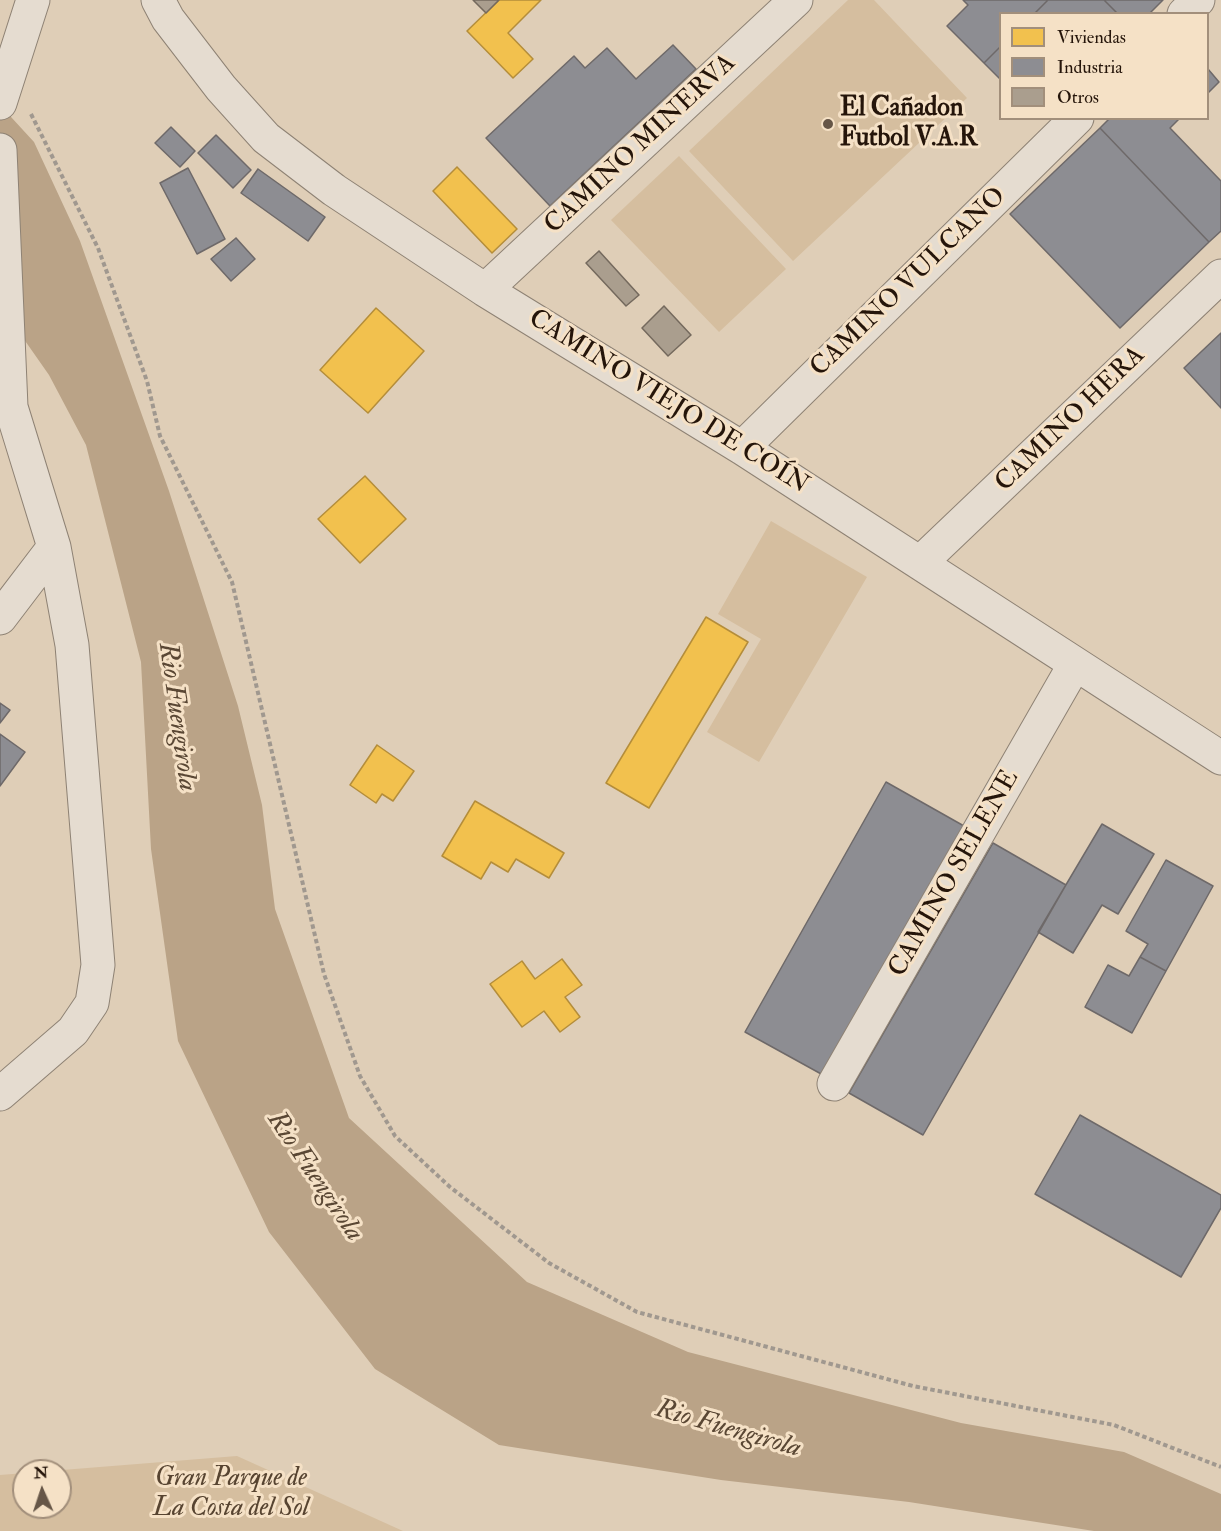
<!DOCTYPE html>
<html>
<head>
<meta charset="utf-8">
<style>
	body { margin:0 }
	#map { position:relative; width:1221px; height:1531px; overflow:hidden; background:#dfceb7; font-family:"IM FELL Double Pica",serif }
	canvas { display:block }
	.legend { position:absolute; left:999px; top:12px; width:210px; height:108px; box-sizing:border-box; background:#f5e1c6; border:2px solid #a28f7b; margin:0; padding:8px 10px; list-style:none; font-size:18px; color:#25150a }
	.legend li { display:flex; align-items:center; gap:12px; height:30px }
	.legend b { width:30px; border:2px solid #a28f7b }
	.north { position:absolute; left:12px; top:1459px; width:60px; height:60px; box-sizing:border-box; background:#f5e1c6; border:2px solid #a28f7b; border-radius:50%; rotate:357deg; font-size:16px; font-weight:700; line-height:24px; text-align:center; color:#25150a }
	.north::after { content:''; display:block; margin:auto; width:21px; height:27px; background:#665647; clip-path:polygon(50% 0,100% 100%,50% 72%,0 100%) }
</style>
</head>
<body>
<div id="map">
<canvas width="1221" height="1531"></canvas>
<ul class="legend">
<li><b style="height:16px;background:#f2c14e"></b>Viviendas</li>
<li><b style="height:16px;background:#8d8d92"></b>Industria</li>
<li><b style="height:16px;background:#aa9e8e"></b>Otros</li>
</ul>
<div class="north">N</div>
</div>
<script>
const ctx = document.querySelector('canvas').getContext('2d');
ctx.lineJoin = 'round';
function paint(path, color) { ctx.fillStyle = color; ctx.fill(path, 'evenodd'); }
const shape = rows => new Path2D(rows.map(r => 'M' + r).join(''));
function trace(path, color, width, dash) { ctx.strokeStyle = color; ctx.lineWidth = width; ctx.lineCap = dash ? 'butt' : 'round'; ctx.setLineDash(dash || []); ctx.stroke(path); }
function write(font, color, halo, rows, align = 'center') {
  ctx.font = font + ' "IM FELL Double Pica",serif'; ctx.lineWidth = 6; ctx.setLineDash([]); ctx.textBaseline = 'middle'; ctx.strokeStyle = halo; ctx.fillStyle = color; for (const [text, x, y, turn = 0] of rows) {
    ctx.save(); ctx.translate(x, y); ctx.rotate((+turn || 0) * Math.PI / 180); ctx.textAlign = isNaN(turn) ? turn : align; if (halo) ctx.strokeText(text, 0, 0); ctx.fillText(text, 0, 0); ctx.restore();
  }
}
const green = shape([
	[848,0,874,0,967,98,793,261,689,151],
	[679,156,786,269,719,332,611,220],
	[771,521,867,577,759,762,707,732,761,639,718,614],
	[237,1456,403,1531,0,1531,0,1475],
	[24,1471,60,1471,60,1507,24,1507]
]);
const water = shape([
	[0,105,34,142,80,241,169,491,238,706,262,805,275,909,349,1118,527,1282,688,1352,961,1423,1124,1452,1221,1494,1221,1531,1094,1531,909,1502,721,1480,499,1445,375,1369,269,1232,178,1041,151,849,141,662,86,445,49,375,0,305]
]);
const homes = shape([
	[499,0,541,0,508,33,533,59,513,78,467,31,499,0],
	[457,167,517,229,492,253,433,191,457,167],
	[376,308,424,351,368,413,320,370,376,308],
	[365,476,406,519,360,563,318,519,365,476],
	[706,617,748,642,649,808,606,783,706,617],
	[377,745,414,771,393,801,382,794,376,803,350,785,377,745],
	[475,801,564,853,549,878,516,859,508,872,491,862,481,879,442,856,475,801],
	[562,959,582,985,565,997,580,1017,560,1032,544,1011,522,1027,490,984,522,961,535,979,562,959]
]);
const industry = shape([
	[963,0,1048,0,1034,14,1000,14,1000,47,984,63,947,26,968,5,963,0],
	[1048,0,1104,0,1118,14,1034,14,1048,0],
	[1104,0,1163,0,1149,14,1118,14,1104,0],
	[673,45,696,69,550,206,486,138,574,56,585,68,607,48,636,79,673,45],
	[1000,47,1000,79,984,63,1000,47],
	[1208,69,1219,82,1208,93,1208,69],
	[1110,118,1180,118,1170,128,1221,181,1221,231,1209,242,1100,128,1110,118],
	[171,127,195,151,180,167,155,143,171,127],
	[1100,128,1209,242,1120,328,1010,214,1100,128],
	[216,135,251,170,233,188,198,153,216,135],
	[188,168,225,239,197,254,160,183,188,168],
	[258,169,325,217,308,241,241,193,258,169],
	[236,238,255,259,231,281,211,259,236,238],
	[1221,333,1221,408,1184,368,1221,333],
	[0,703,10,710,0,723,0,703],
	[0,734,25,752,0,786,0,734],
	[886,782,964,826,823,1075,745,1032,886,782],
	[1102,824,1154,854,1118,914,1102,905,1073,953,1038,932,1102,824],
	[993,843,1066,885,923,1135,849,1093,993,843],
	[1166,860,1213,886,1166,971,1140,957,1148,944,1126,931,1166,860],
	[1140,957,1166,971,1132,1033,1085,1007,1108,965,1129,976,1140,957],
	[1080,1115,1221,1195,1221,1208,1181,1277,1035,1194,1080,1115]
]);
const building = shape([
	[473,0,499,0,486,13,473,0],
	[599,251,639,295,626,306,586,263,599,251],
	[664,306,691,335,668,356,642,328,664,306]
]);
const path = shape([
	[31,114,98,248,147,381,160,436,232,582,324,974,360,1076,395,1136,450,1187,549,1263,637,1312,913,1386,1114,1425,1221,1467]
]);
const minor = shape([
	[158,0,168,19,221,88,266,138,334,190,485,290,742,448,1221,758],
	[1184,14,1198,0],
	[0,103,33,0],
	[0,150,11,407],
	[485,290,796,0],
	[0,387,11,407,54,547,72,645,98,965,92,1003,73,1031,0,1094],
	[742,448,1077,118],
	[920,563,1221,276],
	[0,618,54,547],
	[834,1084,1075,664]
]);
const markers = [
	[828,124,6,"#665647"]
];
const poiNames = [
	["El Cañadon",840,109],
	["Futbol V.A.R",840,139]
];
const streetNames = [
	["CAMINO MINERVA",641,145,-43],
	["CAMINO VULCANO",909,283,-44],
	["CAMINO VIEJO DE COÍN",668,403,32],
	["CAMINO HERA",1071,420,-44],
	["CAMINO SELENE",955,874,-60]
];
const parkNames = [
	["Gran Parque de",231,1479],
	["La Costa del Sol",231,1509]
];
const waterNames = [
	["Rio Fuengirola",176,717,82],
	["Rio Fuengirola",314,1177,56],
	["Rio Fuengirola",728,1430,16]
];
paint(green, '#d5be9f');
paint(water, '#baa387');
paint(homes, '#f2c14e');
trace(homes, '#b48d3a', 1.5);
paint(industry, '#8d8d92');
trace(industry, '#6e6969', 1.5);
paint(building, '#aa9e8e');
trace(building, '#74695d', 1.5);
trace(minor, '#8e8274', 35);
trace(path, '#a0988f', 4, [4.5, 3]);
trace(minor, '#e5dcd0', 33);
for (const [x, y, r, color] of markers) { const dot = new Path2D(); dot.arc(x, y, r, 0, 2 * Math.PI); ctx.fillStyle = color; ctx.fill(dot); trace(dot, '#f5e1c6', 2); }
write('bold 26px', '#25150a', '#f5e1c6', poiNames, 'left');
write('26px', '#25150a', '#f5e1c6', streetNames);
write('italic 26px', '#574431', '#f5e1c6', parkNames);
write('italic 27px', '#5a4734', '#f5e1c6', waterNames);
</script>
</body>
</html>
